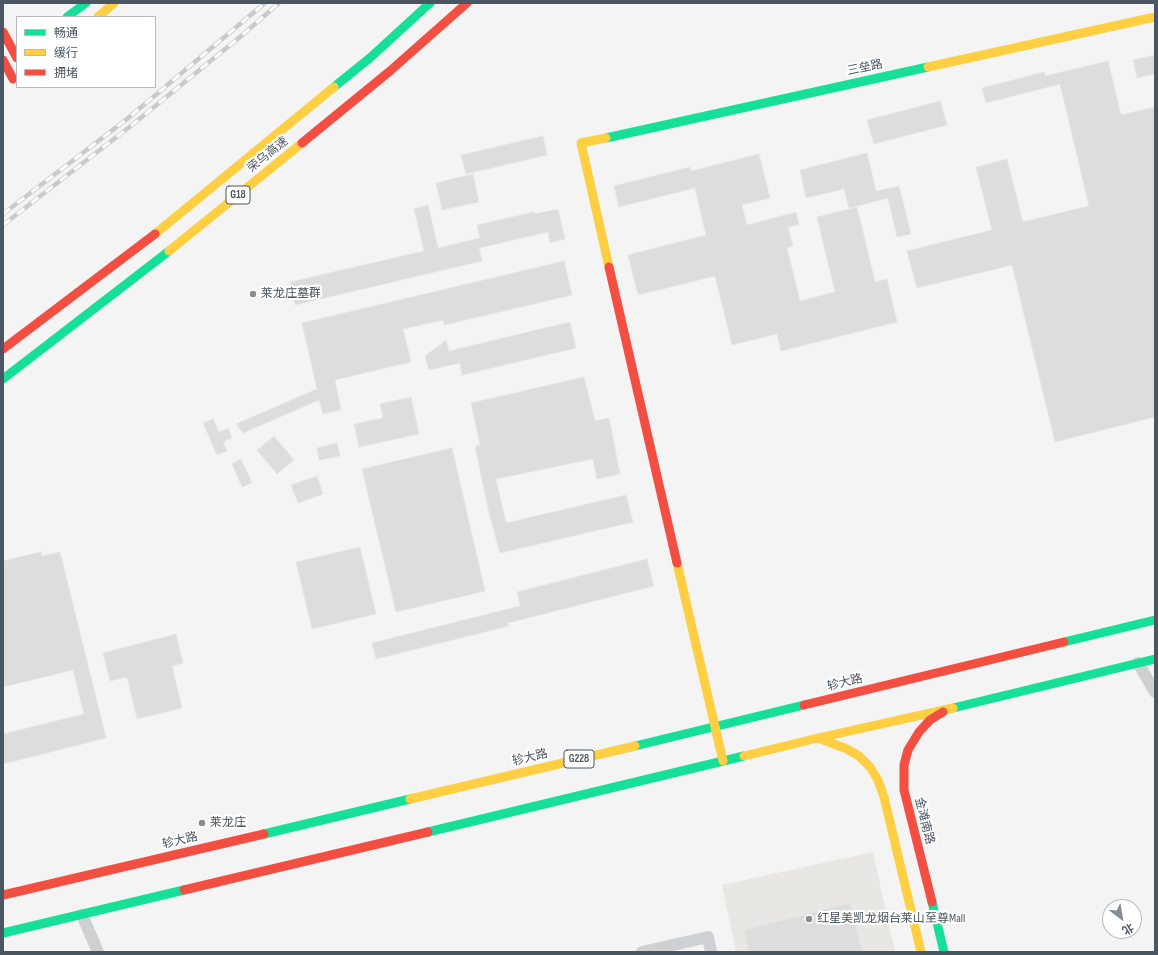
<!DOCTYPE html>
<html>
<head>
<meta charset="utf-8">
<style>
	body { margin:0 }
	#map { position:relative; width:1158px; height:955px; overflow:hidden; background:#f4f4f4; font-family:"Sofia Sans Condensed","Noto Sans SC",sans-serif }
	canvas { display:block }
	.frame { position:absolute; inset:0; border:4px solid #4a5661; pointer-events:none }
	.legend { position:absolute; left:16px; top:16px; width:140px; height:72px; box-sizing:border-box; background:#fff; border:1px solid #b7bbc0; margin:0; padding:5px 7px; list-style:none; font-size:12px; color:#4a5661 }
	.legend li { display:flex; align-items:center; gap:8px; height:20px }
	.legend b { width:20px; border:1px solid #b7bbc0 }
	.north { position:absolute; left:1102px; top:899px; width:40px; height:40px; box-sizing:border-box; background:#fff; border:1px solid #b7bbc0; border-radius:50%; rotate:149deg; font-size:11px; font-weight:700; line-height:16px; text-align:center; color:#4a5661 }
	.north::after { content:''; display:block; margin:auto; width:14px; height:18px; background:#868d94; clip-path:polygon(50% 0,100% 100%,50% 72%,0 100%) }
</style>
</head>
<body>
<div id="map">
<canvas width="1158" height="955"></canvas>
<div class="frame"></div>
<ul class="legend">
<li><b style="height:5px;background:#16e098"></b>畅通</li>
<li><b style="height:5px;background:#ffcf43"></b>缓行</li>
<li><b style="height:5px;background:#f24e42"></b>拥堵</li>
</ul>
<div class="north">北</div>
</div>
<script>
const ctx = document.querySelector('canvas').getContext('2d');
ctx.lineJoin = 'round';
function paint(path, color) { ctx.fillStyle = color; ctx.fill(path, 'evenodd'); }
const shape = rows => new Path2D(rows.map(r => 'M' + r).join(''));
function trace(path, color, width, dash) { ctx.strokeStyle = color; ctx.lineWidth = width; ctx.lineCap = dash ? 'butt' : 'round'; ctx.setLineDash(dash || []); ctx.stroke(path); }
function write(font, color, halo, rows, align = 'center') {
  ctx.font = font + ' "Sofia Sans Condensed","Noto Sans SC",sans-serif'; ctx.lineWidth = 4; ctx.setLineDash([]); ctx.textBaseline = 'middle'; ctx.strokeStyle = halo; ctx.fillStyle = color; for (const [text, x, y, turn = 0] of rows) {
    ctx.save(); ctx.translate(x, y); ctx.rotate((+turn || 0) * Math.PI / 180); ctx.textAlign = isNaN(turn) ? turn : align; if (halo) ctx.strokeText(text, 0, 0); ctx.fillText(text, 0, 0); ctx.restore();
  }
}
const commercial = shape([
	[873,852,895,952,736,952,722,885]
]);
const building = shape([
	[1155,55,1155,74,1137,78,1133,60,1155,55],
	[1108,61,1121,115,1155,107,1155,417,1055,442,1012,265,917,288,907,251,992,230,976,167,1007,159,1023,222,1089,206,1060,84,986,103,982,88,1044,72,1045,76,1108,61],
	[940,101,947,125,874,144,867,120,940,101],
	[543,136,547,155,466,174,461,155,543,136],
	[867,153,876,191,899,186,911,234,897,237,888,198,849,208,844,189,806,198,800,170,867,153],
	[759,154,770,198,742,205,747,225,796,212,799,225,788,227,793,246,787,248,800,301,835,292,817,217,857,207,875,282,887,279,897,322,781,351,777,334,732,345,715,276,638,295,628,255,706,235,695,188,619,207,614,186,690,167,691,171,759,154],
	[473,174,479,202,442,210,436,183,473,174],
	[428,205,438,248,480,238,477,225,534,212,535,214,558,209,565,239,550,243,548,232,479,248,482,261,295,305,290,282,424,251,414,209,428,205],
	[564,261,572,295,444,325,443,320,403,329,411,362,335,380,341,410,323,414,319,400,243,433,236,424,317,389,302,323,564,261],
	[570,322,576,348,462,375,460,363,429,370,425,356,446,340,449,351,570,322],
	[584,377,595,421,609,418,620,474,597,479,593,459,496,479,506,523,626,495,633,522,500,553,490,517,475,446,480,445,471,403,584,377],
	[411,397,419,434,359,447,354,424,383,418,380,404,411,397],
	[213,419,219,432,228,428,232,438,223,442,227,451,217,455,203,423,213,419],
	[274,436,294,460,277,474,257,450,274,436],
	[337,443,340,456,319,460,317,448,337,443],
	[452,448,485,591,396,612,362,469,452,448],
	[241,459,252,483,242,487,232,464,241,459],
	[317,476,323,494,298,503,291,485,317,476],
	[360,547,376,614,312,629,296,562,360,547],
	[41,552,42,556,60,552,106,738,3,764,3,734,84,714,73,670,3,687,3,561,41,552],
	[647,559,654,586,508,623,509,626,376,659,372,643,520,606,517,592,647,559],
	[176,634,183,663,172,666,182,708,137,719,127,677,110,681,103,653,176,634],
	[850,903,862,952,749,952,744,930,850,903]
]);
const street = shape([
	[1138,663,1155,692],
	[82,915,98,952],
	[642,952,708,937,711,952]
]);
const fast = shape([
	[67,17,86,3],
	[334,87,371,57,430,3],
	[606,138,928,67],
	[3,379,169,251],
	[1064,642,1155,620],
	[953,708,1155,659],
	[635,746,804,705],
	[428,832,744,756],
	[264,834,410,799],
	[932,902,944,952],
	[3,933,184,890]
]);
const slow = shape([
	[98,17,114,3],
	[928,67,1155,17],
	[606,138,581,143,609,267],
	[155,234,334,87],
	[169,251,302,143],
	[677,563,723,761],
	[818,738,847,749,859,756,870,767,878,780,884,797,921,952],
	[744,756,818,738,953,708],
	[410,799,635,746]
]);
const jam = shape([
	[3,32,17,58],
	[3,60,13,79],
	[302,143,390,71,467,3],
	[609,267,677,563],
	[3,349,155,234],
	[804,705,1064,642],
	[184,890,428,832],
	[3,895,264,834],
	[932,902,904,790,904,765,908,750,919,732,930,720,943,712]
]);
const rail = shape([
	[3,214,127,119,265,3],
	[3,225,132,125,240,37,279,3]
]);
const markers = [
	[253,294,4,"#868d94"],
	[202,823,4,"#868d94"],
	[809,919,4,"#868d94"]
];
const shields = [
	[238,195,24],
	[579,759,30]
];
const shieldNames = [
	["G18",238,195],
	["G228",579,759]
];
const streetNames = [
	["三垒路",865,68,-12],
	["荣乌高速",268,155,-39],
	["轸大路",845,683,-14],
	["轸大路",530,758,-13],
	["金滩南路",924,821,76],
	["轸大路",180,841,-13]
];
const poiNames = [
	["莱龙庄墓群",261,294],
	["莱龙庄",210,823],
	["红星美凯龙烟台莱山至尊Mall",817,919]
];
paint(commercial, '#e8e7e3');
paint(building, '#ddddde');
trace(building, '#e5e6e7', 1);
trace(street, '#ced0d2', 12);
trace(fast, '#16e098', 9);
trace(slow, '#ffcf43', 9);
trace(jam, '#f24e42', 9);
trace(rail, '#c9cacc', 4.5);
trace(rail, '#fff', 3, [9]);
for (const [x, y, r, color] of markers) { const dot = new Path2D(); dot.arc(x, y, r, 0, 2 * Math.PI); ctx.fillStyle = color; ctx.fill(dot); trace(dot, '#fff', 1.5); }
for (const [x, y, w] of shields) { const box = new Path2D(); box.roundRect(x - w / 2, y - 9, w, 18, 3); ctx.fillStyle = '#fff'; ctx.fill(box); trace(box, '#4a5661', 1); }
write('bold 11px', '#4a5661', null, shieldNames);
write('12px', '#4a5661', '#fff', streetNames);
write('12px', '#4a5661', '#fff', poiNames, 'left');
</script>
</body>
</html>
